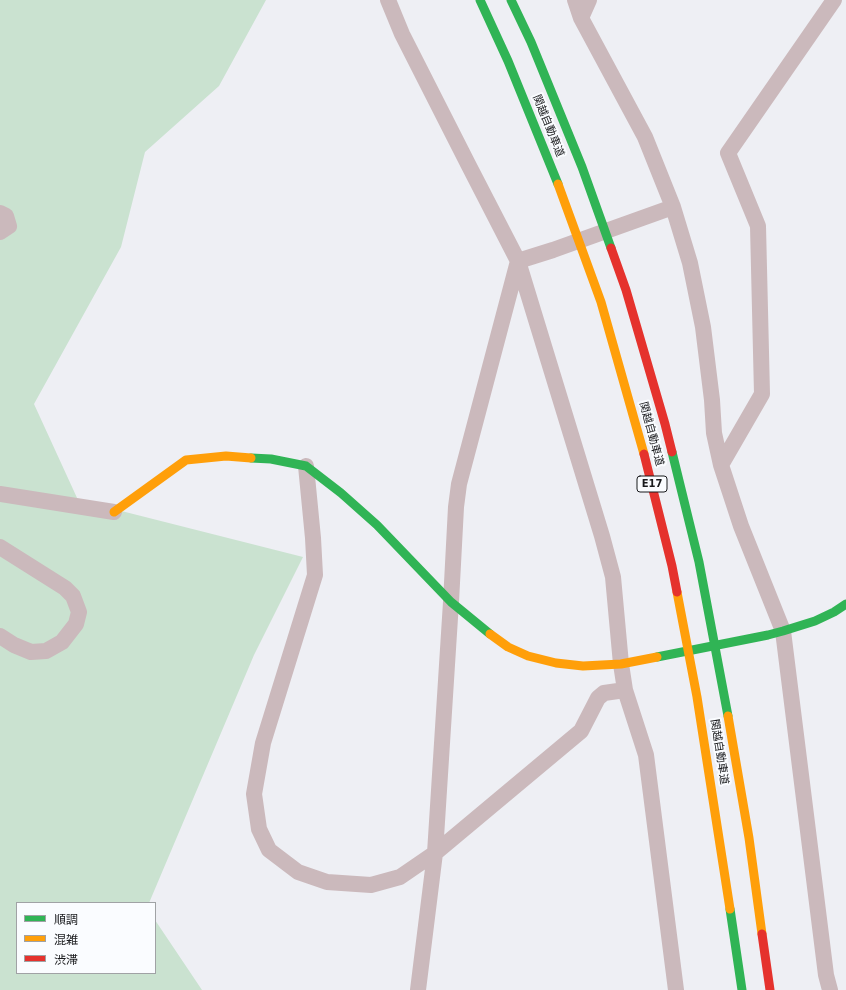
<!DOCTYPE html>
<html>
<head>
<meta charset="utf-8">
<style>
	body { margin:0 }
	#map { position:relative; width:846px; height:990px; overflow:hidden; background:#eeeff4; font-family:"DejaVu Sans","Noto Sans JP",sans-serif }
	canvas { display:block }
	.legend { position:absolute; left:16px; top:902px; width:140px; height:72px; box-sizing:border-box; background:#fafcff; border:1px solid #a0a2a5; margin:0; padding:5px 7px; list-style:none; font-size:12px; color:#191a1d }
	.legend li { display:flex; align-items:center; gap:8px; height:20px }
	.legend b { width:20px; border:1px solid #a0a2a5 }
</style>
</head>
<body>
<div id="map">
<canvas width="846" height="990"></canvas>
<ul class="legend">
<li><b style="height:5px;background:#30b455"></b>順調</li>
<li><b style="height:5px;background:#ff9f0a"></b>混雑</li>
<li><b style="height:5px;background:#e5322d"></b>渋滞</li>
</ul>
</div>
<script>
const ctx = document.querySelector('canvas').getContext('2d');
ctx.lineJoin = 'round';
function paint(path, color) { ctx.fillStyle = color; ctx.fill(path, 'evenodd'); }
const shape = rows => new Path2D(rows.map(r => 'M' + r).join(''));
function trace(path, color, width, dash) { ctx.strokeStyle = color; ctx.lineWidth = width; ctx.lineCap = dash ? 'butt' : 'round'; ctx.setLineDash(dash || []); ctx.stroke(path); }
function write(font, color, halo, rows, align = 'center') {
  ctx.font = font + ' "DejaVu Sans","Noto Sans JP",sans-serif'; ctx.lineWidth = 4; ctx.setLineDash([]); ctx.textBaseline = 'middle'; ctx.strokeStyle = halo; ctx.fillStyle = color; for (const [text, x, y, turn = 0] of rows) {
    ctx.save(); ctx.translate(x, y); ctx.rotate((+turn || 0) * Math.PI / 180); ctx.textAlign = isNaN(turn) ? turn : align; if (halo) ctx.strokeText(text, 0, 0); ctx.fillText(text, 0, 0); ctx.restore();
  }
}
const green = shape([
	[0,0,266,0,219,86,145,152,121,247,34,404,78,500,303,557,254,655,149,903,17,903,17,973,155,973,155,920,202,990,0,990]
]);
const street = shape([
	[388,0,402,34,468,164,518,261,602,536,613,577,621,664,625,690,646,755,676,990],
	[575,0,581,18,645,137,673,207,690,263,703,327,712,400,714,433,721,465,741,526,783,631,826,975,830,990],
	[581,18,589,0],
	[0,213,6,216,9,226,0,232],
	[518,261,553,250,673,207],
	[721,465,762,394,758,226,728,153,834,0],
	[306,466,313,538,315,575,263,743,254,794,259,829,269,850,298,872,327,882,371,885,400,877,435,853,451,602,456,507,459,484,518,261],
	[0,494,114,512],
	[0,547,65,588,73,596,79,612,76,624,62,642,46,651,31,652,14,645,0,636],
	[418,990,435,853,581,731,598,698,604,693,625,690]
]);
const fast = shape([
	[480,0,508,61,558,184],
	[511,0,531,42,582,167,611,248],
	[672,452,699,562,728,716],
	[251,458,271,459,306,466,341,493,377,525,451,602,490,634],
	[657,657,768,635,783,631,815,621,834,612,846,604],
	[730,909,742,990]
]);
const slow = shape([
	[558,184,601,302,644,454],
	[114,512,186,460,226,456,251,458],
	[677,592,697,697,730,909],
	[490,634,508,647,528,656,556,663,583,666,621,664,657,657],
	[728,716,749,838,762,934]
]);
const jam = shape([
	[611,248,626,290,665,424,672,452],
	[644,454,672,566,677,592],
	[762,934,770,990]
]);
const shields = [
	[652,484,30]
];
const shieldNames = [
	["E17",652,484]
];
const streetNames = [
	["関越自動車道",548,126,68],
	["関越自動車道",651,434,75],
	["関越自動車道",719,752,81]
];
paint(green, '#cae2d0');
trace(street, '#cbb9bc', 16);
trace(fast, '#30b455', 9);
trace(slow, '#ff9f0a', 9);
trace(jam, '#e5322d', 9);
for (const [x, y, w] of shields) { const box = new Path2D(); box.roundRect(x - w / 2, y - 8, w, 16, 3); ctx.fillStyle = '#fafcff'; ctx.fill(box); trace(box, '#191a1d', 1); }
write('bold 10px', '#191a1d', null, shieldNames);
write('11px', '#191a1d', '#fafcff', streetNames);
</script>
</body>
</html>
